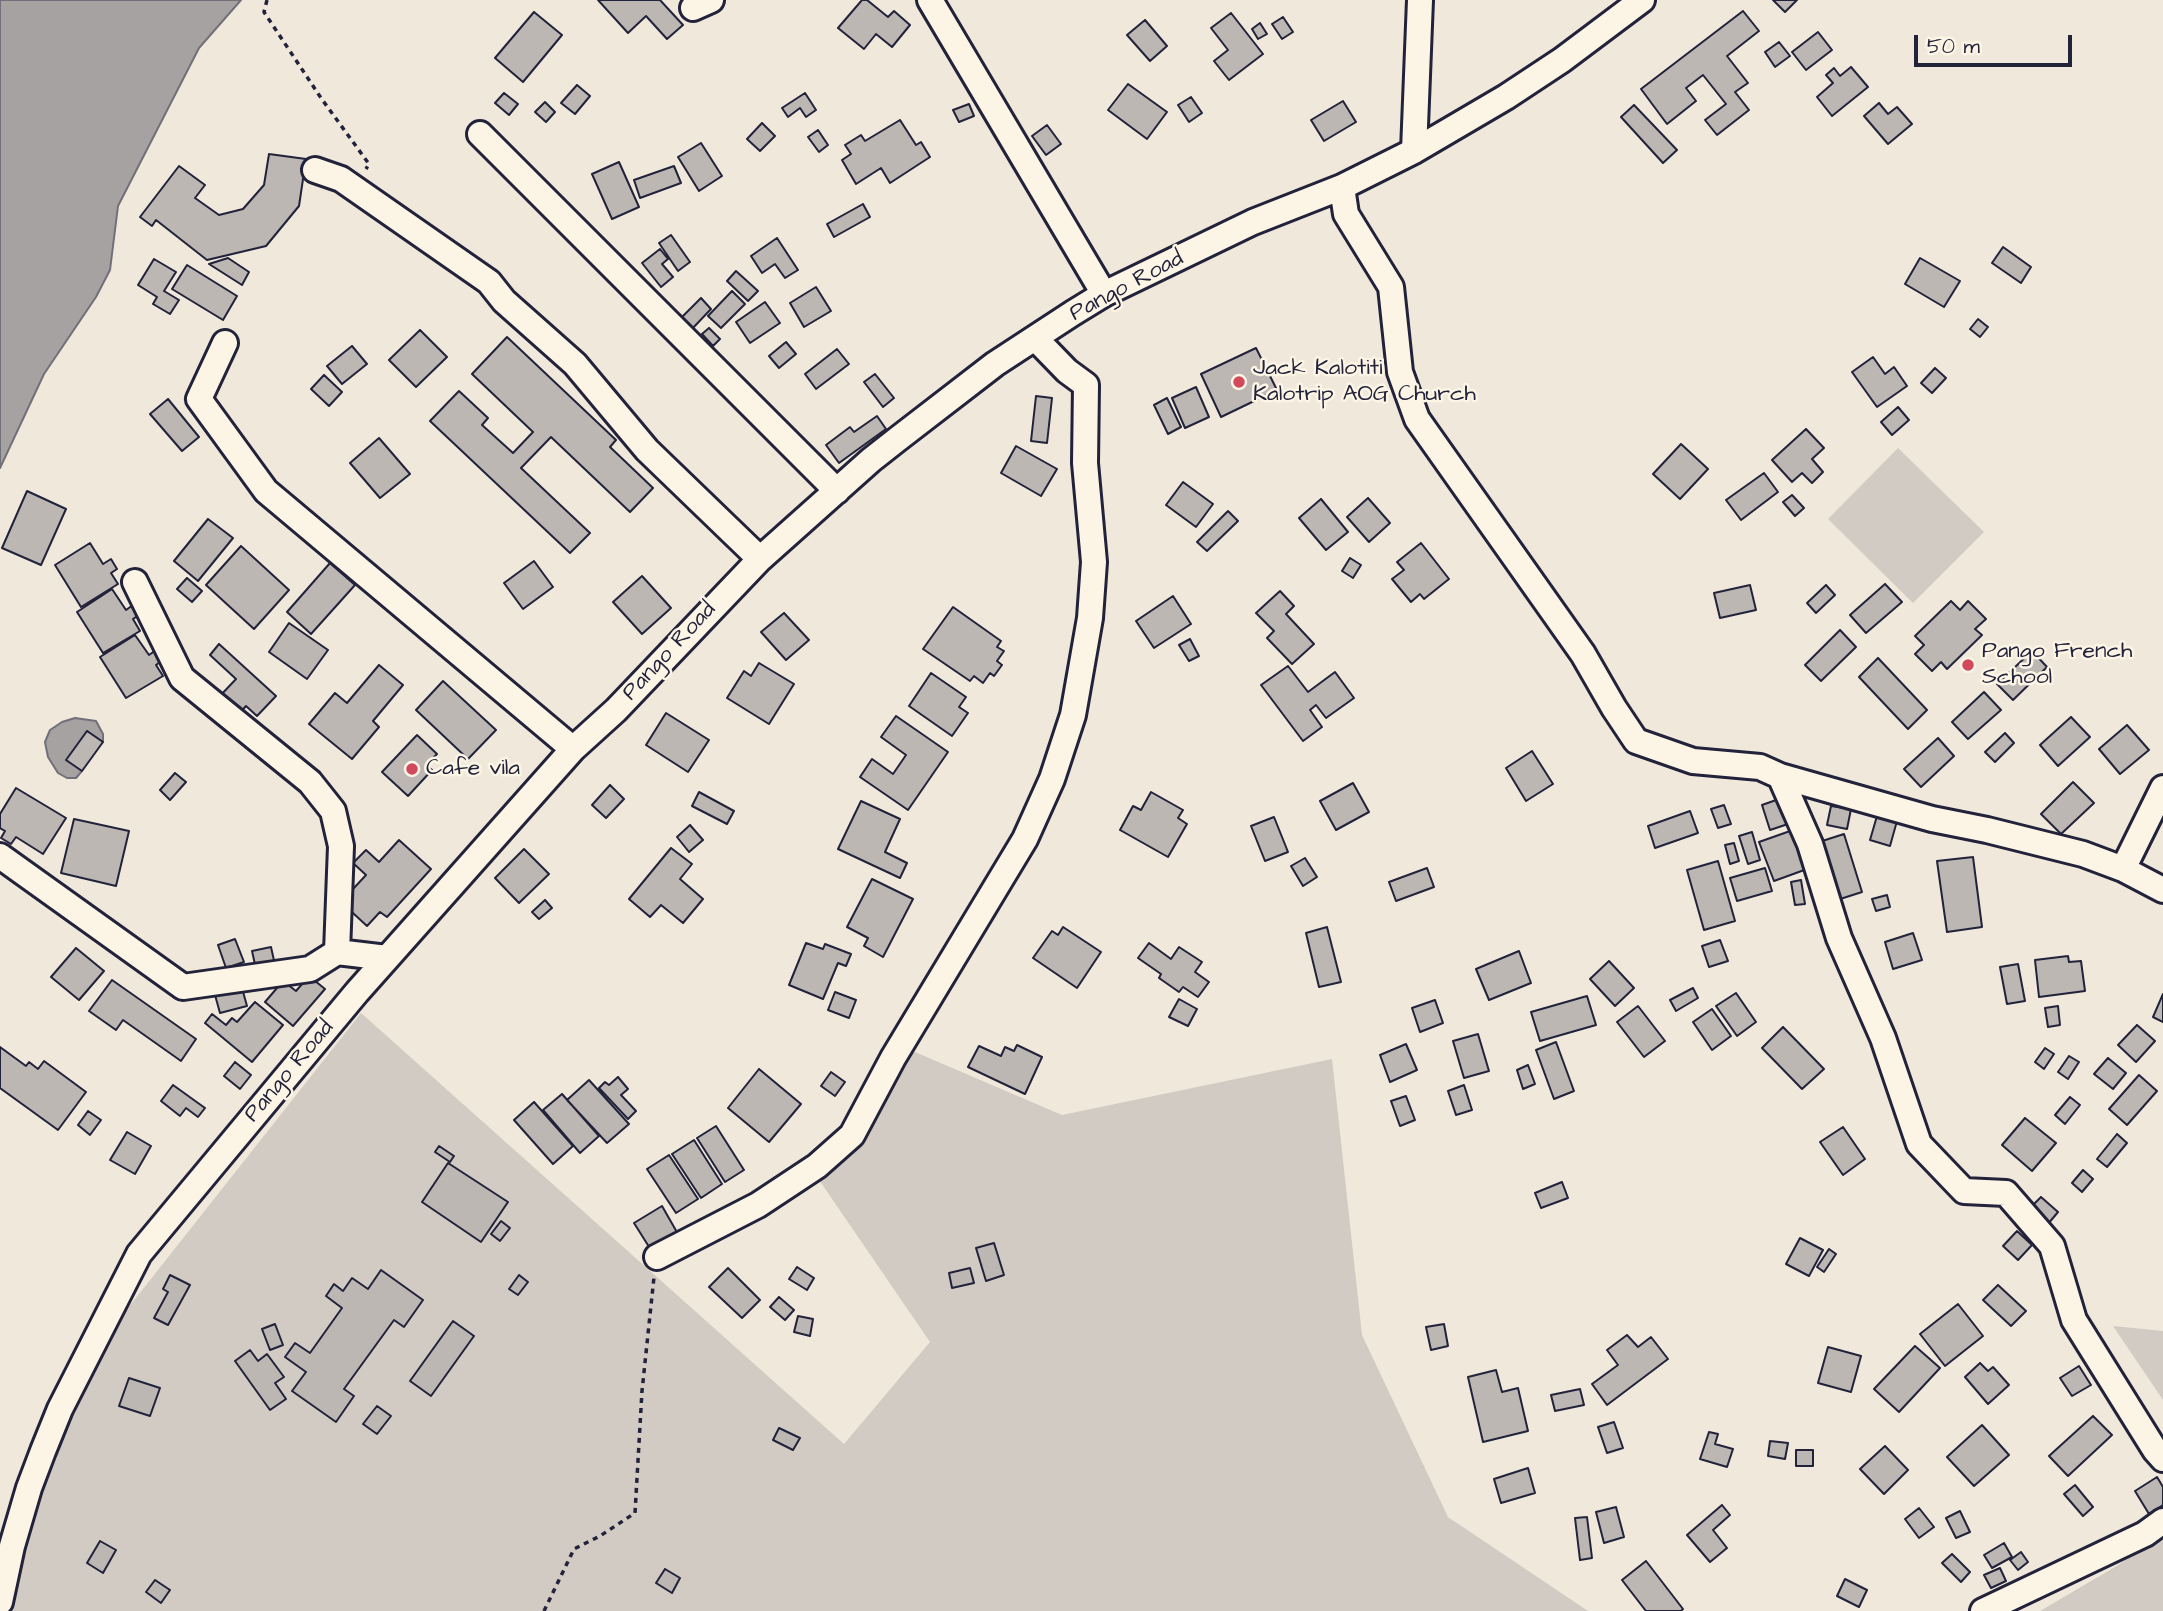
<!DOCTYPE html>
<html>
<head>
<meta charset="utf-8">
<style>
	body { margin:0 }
	#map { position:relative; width:2163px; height:1611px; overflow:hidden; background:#efe8db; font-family:"Architects Daughter",sans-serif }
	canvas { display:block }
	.scale { position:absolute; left:1914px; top:35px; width:158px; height:32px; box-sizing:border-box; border:4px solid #22223b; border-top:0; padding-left:9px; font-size:21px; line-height:24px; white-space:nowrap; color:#22223b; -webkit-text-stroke:5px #fcf5e5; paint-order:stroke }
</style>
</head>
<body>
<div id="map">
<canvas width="2163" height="1611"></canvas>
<div class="scale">50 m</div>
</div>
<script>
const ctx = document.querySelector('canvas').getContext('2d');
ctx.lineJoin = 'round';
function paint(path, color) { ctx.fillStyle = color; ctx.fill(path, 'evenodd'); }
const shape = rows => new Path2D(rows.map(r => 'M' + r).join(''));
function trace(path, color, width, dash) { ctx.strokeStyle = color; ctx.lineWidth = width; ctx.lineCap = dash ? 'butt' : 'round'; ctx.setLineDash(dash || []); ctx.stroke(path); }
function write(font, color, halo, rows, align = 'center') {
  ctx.font = font + ' "Architects Daughter",sans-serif'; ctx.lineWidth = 5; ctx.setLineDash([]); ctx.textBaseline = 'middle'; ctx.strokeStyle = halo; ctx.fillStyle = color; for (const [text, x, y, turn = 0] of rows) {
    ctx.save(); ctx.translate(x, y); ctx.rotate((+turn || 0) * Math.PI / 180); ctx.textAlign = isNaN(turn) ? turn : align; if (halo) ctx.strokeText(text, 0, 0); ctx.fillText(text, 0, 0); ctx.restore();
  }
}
const green = shape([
	[1898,448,1984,532,1913,603,1828,519],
	[361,1013,844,1444,930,1342,817,1177,908,1049,1062,1115,1332,1059,1362,1335,1448,1517,1588,1611,6,1611,21,1545,61,1425,105,1337],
	[2113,1326,2163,1331,2163,1400],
	[2163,1535,2163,1611,2040,1611,2115,1567]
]);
const water = shape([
	[0,0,241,0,199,48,118,206,110,270,96,297,44,374,0,468,0,0],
	[75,718,96,721,103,734,103,742,87,731,67,760,82,771,76,778,67,778,58,773,48,757,45,742,50,730,62,722,75,718]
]);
const building = shape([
	[598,0,660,0,683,25,667,39,646,16,628,33,598,0],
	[862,0,867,0,888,17,894,11,910,25,892,47,876,34,864,49,838,28,862,0],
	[1773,0,1797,0,1785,12,1773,0],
	[1743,11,1759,31,1727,56,1748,83,1735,92,1749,110,1717,135,1705,120,1726,104,1703,75,1686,88,1696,101,1667,124,1641,89,1743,11],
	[534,12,562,35,523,82,495,58,534,12],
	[1231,13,1263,54,1229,80,1214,61,1228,50,1211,28,1231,13],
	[1283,17,1293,32,1282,39,1272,24,1283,17],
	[1145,20,1167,46,1150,61,1127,35,1145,20],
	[1260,23,1267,34,1258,39,1252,29,1260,23],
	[1818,32,1832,50,1806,70,1792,52,1818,32],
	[1779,42,1790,56,1775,67,1765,52,1779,42],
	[1851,67,1868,87,1832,116,1817,97,1833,83,1826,75,1834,68,1840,76,1851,67],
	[1128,84,1167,112,1147,139,1108,110,1128,84],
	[577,85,590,96,575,114,561,103,577,85],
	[504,93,518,104,509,115,495,103,504,93],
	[805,93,816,110,806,117,800,108,788,117,782,108,805,93],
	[1191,97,1202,113,1189,122,1178,105,1191,97],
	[1343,101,1356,122,1324,141,1311,120,1343,101],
	[545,102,555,112,546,122,535,112,545,102],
	[1879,103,1888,114,1897,107,1912,124,1888,144,1864,116,1879,103],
	[969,104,974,116,959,122,953,110,969,104],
	[1634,105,1677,150,1663,163,1621,117,1634,105],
	[900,120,916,145,921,142,930,157,890,183,881,168,856,184,842,160,851,154,845,145,861,135,865,141,900,120],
	[762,123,775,136,760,151,747,139,762,123],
	[1047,125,1061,144,1046,155,1032,136,1047,125],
	[818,130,828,145,819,152,808,137,818,130],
	[701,143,722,176,699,191,678,157,701,143],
	[269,154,306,159,299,206,266,246,207,260,156,220,152,226,140,217,179,166,205,185,195,198,219,215,243,209,264,185,269,154],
	[619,162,639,207,612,219,592,174,619,162],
	[674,166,681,183,640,198,634,180,674,166],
	[863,204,870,217,834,237,827,224,863,204],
	[671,235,690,262,678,271,659,243,671,235],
	[777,238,798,270,785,278,775,264,762,273,751,256,777,238],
	[2003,247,2031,267,2021,283,1992,263,2003,247],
	[660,249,668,259,662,264,673,277,661,287,642,263,660,249],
	[228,258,249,272,242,285,209,264,228,258],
	[1920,258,1960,281,1944,307,1905,284,1920,258],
	[154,259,176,272,164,291,179,300,170,314,153,304,157,297,138,285,154,259],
	[187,265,237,296,223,320,172,289,187,265],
	[736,271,758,291,748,301,727,281,736,271],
	[816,287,831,311,804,327,790,303,816,287],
	[732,291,745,304,721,328,708,316,732,291],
	[701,298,711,309,691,330,680,319,701,298],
	[765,302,780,323,750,343,736,322,765,302],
	[1978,319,1988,327,1980,337,1970,329,1978,319],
	[709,328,720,339,713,346,702,334,709,328],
	[420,330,447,357,416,387,389,360,420,330],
	[507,337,616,440,610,447,653,488,630,512,551,437,521,468,590,533,570,553,430,421,459,391,488,418,482,425,513,453,533,432,472,374,507,337],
	[786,342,796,354,779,368,769,356,786,342],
	[352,346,367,364,342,384,327,366,352,346],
	[1256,348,1277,390,1221,417,1201,374,1256,348],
	[837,349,849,364,816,389,805,374,837,349],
	[1873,357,1885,374,1894,367,1907,386,1877,407,1852,372,1873,357],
	[1935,368,1946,378,1932,393,1921,383,1935,368],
	[875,374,894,398,883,407,864,382,875,374],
	[324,375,342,392,329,406,311,389,324,375],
	[1196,387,1209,417,1185,428,1172,398,1196,387],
	[1036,396,1052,398,1047,443,1031,441,1036,396],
	[1167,398,1181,427,1168,434,1154,405,1167,398],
	[168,399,199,437,182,451,150,414,168,399],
	[1898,407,1909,420,1892,435,1881,422,1898,407],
	[877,416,886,429,839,463,826,445,850,427,854,432,877,416],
	[1806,429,1824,448,1812,459,1823,472,1812,483,1802,473,1792,482,1772,460,1806,429],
	[379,438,410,474,380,498,350,463,379,438],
	[1681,444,1708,469,1680,499,1653,474,1681,444],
	[1016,446,1057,469,1041,496,1001,473,1016,446],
	[1764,473,1778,492,1741,520,1726,500,1764,473],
	[1183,482,1213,504,1196,527,1166,505,1183,482],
	[27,491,66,509,41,565,2,548,27,491],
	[1792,495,1804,508,1795,516,1783,502,1792,495],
	[1368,498,1390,523,1369,542,1347,517,1368,498],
	[1321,499,1348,532,1326,550,1299,518,1321,499],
	[1228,511,1238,521,1207,551,1197,542,1228,511],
	[208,519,233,538,198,581,174,561,208,519],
	[90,543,103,564,111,559,117,569,111,573,118,584,81,607,55,565,90,543],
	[1421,543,1449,579,1424,599,1420,594,1411,602,1392,579,1404,570,1397,562,1421,543],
	[241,546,289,590,254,629,206,585,241,546],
	[1350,558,1361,565,1353,578,1342,571,1350,558],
	[534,561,553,587,523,609,504,583,534,561],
	[330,563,355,585,311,634,287,612,330,563],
	[642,576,671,608,642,634,613,602,642,576],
	[187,578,202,591,192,602,177,589,187,578],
	[1885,584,1902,602,1866,633,1850,615,1885,584],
	[1750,585,1756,610,1720,618,1714,593,1750,585],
	[1826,585,1835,595,1816,613,1807,603,1826,585],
	[112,589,126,610,133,605,139,615,133,619,140,631,103,653,77,612,112,589],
	[1280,591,1294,606,1286,614,1314,644,1292,664,1267,638,1274,631,1256,613,1280,591],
	[1173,596,1191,624,1154,648,1136,621,1173,596],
	[1951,601,1960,610,1968,601,1986,619,1975,629,1982,635,1947,669,1941,662,1932,671,1915,654,1924,645,1915,636,1951,601],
	[953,607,1001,641,997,647,1004,651,997,661,1002,665,994,676,990,673,983,683,974,676,970,681,923,649,953,607],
	[784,613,809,640,786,660,761,632,784,613],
	[289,623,328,650,307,679,269,652,289,623],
	[1840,630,1856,647,1821,681,1805,665,1840,630],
	[135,635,149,655,156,650,163,660,156,665,163,676,126,698,100,657,135,635],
	[1190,639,1199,656,1189,661,1179,645,1190,639],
	[219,644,276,696,257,716,246,706,238,715,219,697,236,679,210,655,219,644],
	[2032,651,2047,667,2013,700,1997,684,2032,651],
	[1878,658,1927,710,1908,729,1859,677,1878,658],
	[759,663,794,684,769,724,727,698,744,671,751,676,759,663],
	[379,665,403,685,373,721,379,727,352,759,309,724,335,693,347,703,379,665],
	[1288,666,1308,692,1335,672,1354,698,1326,718,1316,705,1310,710,1322,727,1303,741,1261,685,1288,666],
	[931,673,966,697,959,707,968,713,952,736,909,706,931,673],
	[443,681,496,730,468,759,416,710,443,681],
	[1984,692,2001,710,1968,739,1952,722,1984,692],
	[666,713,709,740,688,772,646,745,666,713],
	[896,716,948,752,908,810,860,777,872,759,893,774,906,755,881,737,896,716],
	[2071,717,2090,737,2058,766,2040,745,2071,717],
	[2127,725,2149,750,2120,774,2099,749,2127,725],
	[87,731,103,742,82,771,66,760,87,731],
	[2005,733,2014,743,1995,762,1985,752,2005,733],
	[417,735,437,754,426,765,432,770,408,796,382,772,417,735],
	[1938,738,1954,756,1921,787,1904,769,1938,738],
	[1532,751,1553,784,1526,801,1506,768,1532,751],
	[175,773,186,782,170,800,160,790,175,773],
	[2073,782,2094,803,2061,834,2041,814,2073,782],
	[1353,783,1369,812,1336,830,1320,801,1353,783],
	[610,785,624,799,606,818,592,805,610,785],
	[16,788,66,818,43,854,16,837,11,844,1,838,5,831,0,828,0,814,16,788],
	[699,792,734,811,727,824,692,806,699,792],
	[1151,792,1183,810,1178,818,1187,824,1168,857,1120,830,1133,806,1141,810,1151,792],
	[1779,799,1788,824,1770,830,1762,805,1779,799],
	[861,801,900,819,885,852,907,863,900,878,838,849,861,801],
	[1724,805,1731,824,1718,828,1711,809,1724,805],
	[1831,806,1851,809,1847,829,1827,825,1831,806],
	[1690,811,1698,833,1655,848,1648,826,1690,811],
	[1877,816,1897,821,1890,846,1870,840,1877,816],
	[1274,817,1288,852,1265,861,1251,826,1274,817],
	[74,819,129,831,116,886,61,873,74,819],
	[690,825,703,840,689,852,677,837,690,825],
	[1793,830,1807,869,1774,881,1759,842,1793,830],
	[1752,832,1760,860,1748,864,1739,836,1752,832],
	[1844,834,1862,892,1834,901,1816,843,1844,834],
	[399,840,431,869,387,917,380,912,367,926,341,902,366,875,353,863,366,850,379,862,399,840],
	[1734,843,1739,861,1730,864,1725,845,1734,843],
	[671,848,692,864,680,879,703,899,683,923,661,905,650,917,629,899,671,848],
	[524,849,549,874,519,903,495,878,524,849],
	[1973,857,1982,927,1947,932,1937,861,1973,857],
	[1305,858,1317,877,1303,886,1291,866,1305,858],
	[1718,861,1735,921,1704,930,1687,870,1718,861],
	[1427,868,1434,887,1396,901,1389,882,1427,868],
	[1765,868,1772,891,1737,901,1730,878,1765,868],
	[872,879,913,899,883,957,864,946,868,938,847,927,872,879],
	[1801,880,1805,904,1795,905,1791,882,1801,880],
	[1887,895,1890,907,1876,911,1872,899,1887,895],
	[545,900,552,908,539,919,532,912,545,900],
	[1063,927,1101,952,1077,988,1033,958,1052,931,1058,935,1063,927],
	[1327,927,1341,982,1319,987,1306,933,1327,927],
	[1913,933,1922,960,1893,969,1885,942,1913,933],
	[235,939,244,962,226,968,218,945,235,939],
	[1720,940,1728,961,1709,967,1702,946,1720,940],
	[806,943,823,949,825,944,851,954,846,966,838,963,823,999,789,985,806,943],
	[1149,943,1171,959,1179,947,1202,962,1195,972,1209,982,1198,997,1183,987,1179,992,1159,978,1161,974,1138,958,1149,943],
	[271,947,275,965,256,969,252,951,271,947],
	[76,948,104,971,79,1000,51,977,76,948],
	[1519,951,1531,983,1489,1000,1476,969,1519,951],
	[2068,956,2069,962,2081,961,2085,991,2039,997,2035,960,2068,956],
	[1609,961,1634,988,1615,1006,1590,979,1609,961],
	[2018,964,2025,1001,2007,1004,2000,967,2018,964],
	[309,976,325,989,293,1026,265,1002,283,981,296,991,309,976],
	[112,980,196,1039,181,1061,123,1020,116,1030,89,1011,112,980],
	[242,988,247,1006,220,1013,215,995,242,988],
	[1693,988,1698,998,1676,1011,1670,1000,1693,988],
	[835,992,856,1000,849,1018,828,1010,835,992],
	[1736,993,1756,1022,1737,1036,1716,1006,1736,993],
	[2163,994,2163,1022,2153,1017,2163,994],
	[1587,996,1596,1025,1540,1041,1531,1012,1587,996],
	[1179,999,1197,1009,1188,1026,1169,1017,1179,999],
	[1435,1000,1443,1023,1420,1032,1412,1008,1435,1000],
	[255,1002,283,1025,252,1062,205,1023,212,1014,226,1025,232,1018,237,1022,255,1002],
	[1638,1006,1665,1041,1644,1057,1617,1022,1638,1006],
	[2058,1006,2060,1025,2048,1027,2045,1008,2058,1006],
	[1712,1009,1731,1036,1712,1050,1693,1022,1712,1009],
	[2137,1025,2155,1041,2136,1062,2118,1045,2137,1025],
	[1783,1027,1824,1069,1802,1089,1762,1048,1783,1027],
	[1478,1034,1489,1071,1464,1078,1453,1041,1478,1034],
	[1556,1042,1574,1091,1554,1099,1536,1050,1556,1042],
	[1406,1044,1417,1070,1390,1082,1380,1055,1406,1044],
	[1017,1045,1042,1057,1025,1094,968,1067,979,1046,1001,1056,1005,1047,1014,1051,1017,1045],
	[0,1047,26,1066,29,1062,38,1069,44,1061,86,1092,58,1130,0,1088,0,1047],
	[2045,1048,2054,1054,2044,1069,2035,1062,2045,1048],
	[2069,1056,2079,1062,2068,1079,2058,1072,2069,1056],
	[2108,1058,2126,1073,2113,1089,2094,1074,2108,1058],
	[235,1062,251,1075,240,1089,224,1076,235,1062],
	[1528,1065,1535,1084,1523,1089,1517,1070,1528,1065],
	[759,1069,801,1104,769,1142,728,1108,759,1069],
	[831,1072,845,1082,835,1096,821,1086,831,1072],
	[2139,1075,2157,1091,2127,1125,2109,1109,2139,1075],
	[618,1077,628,1089,621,1095,636,1111,628,1119,599,1088,605,1082,609,1085,618,1077],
	[589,1080,629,1124,607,1143,567,1100,589,1080],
	[173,1085,205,1108,198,1117,186,1108,180,1116,161,1101,173,1085],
	[1464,1085,1472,1110,1456,1115,1448,1091,1464,1085],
	[562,1094,599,1136,580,1153,543,1110,562,1094],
	[1406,1096,1415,1120,1400,1126,1391,1101,1406,1096],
	[2070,1097,2080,1105,2065,1124,2055,1115,2070,1097],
	[534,1102,573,1146,553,1164,514,1120,534,1102],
	[88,1111,101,1120,90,1135,78,1125,88,1111],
	[2025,1118,2056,1143,2032,1171,2002,1145,2025,1118],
	[716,1126,744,1170,725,1182,697,1138,716,1126],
	[1843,1127,1865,1159,1843,1175,1820,1142,1843,1127],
	[127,1132,151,1146,135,1174,110,1160,127,1132],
	[2117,1134,2127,1143,2107,1167,2097,1159,2117,1134],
	[694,1140,722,1184,701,1198,672,1154,694,1140],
	[439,1146,454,1156,450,1162,435,1152,439,1146],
	[669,1155,698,1199,676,1213,647,1169,669,1155],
	[448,1163,508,1202,481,1242,422,1202,448,1163],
	[2083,1170,2093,1179,2082,1192,2072,1183,2083,1170],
	[1562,1182,1568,1198,1541,1208,1535,1193,1562,1182],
	[2041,1197,2058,1212,2048,1224,2030,1208,2041,1197],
	[662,1206,678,1234,651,1250,634,1223,662,1206],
	[501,1221,510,1228,500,1241,491,1234,501,1221],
	[2017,1231,2032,1245,2018,1260,2003,1246,2017,1231],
	[1800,1238,1823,1250,1809,1276,1786,1264,1800,1238],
	[994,1243,1004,1275,986,1281,976,1248,994,1243],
	[1829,1249,1836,1254,1824,1272,1817,1267,1829,1249],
	[797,1267,814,1278,807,1290,789,1279,797,1267],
	[728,1268,760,1300,742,1318,709,1287,728,1268],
	[970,1268,974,1283,952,1288,949,1273,970,1268],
	[381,1270,423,1300,404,1327,394,1320,344,1389,354,1396,336,1422,292,1391,306,1372,285,1357,295,1343,310,1353,342,1308,326,1296,334,1284,343,1291,352,1278,368,1289,381,1270],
	[170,1275,190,1285,168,1325,154,1318,168,1292,163,1289,170,1275],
	[519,1275,528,1282,518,1295,509,1289,519,1275],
	[1998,1285,2026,1311,2011,1326,1983,1300,1998,1285],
	[779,1297,794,1310,785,1320,770,1307,779,1297],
	[1958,1304,1983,1336,1945,1366,1920,1334,1958,1304],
	[798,1316,813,1319,810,1336,794,1332,798,1316],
	[453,1321,474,1336,431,1396,410,1381,453,1321],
	[275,1324,283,1345,270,1350,262,1329,275,1324],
	[1444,1324,1448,1346,1431,1350,1426,1327,1444,1324],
	[1627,1335,1638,1347,1651,1337,1668,1359,1607,1405,1592,1384,1618,1365,1607,1350,1627,1335],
	[1915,1346,1940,1368,1899,1412,1874,1389,1915,1346],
	[1828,1347,1861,1356,1851,1392,1818,1383,1828,1347],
	[250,1350,258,1361,267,1354,284,1377,275,1383,286,1399,270,1410,235,1361,250,1350],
	[1980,1363,1988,1371,1993,1367,2009,1385,1988,1404,1965,1377,1980,1363],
	[2079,1366,2091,1385,2072,1396,2060,1378,2079,1366],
	[1496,1370,1502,1392,1518,1388,1528,1431,1483,1442,1468,1377,1496,1370],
	[129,1378,160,1388,150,1416,119,1406,129,1378],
	[1580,1389,1584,1405,1555,1411,1551,1395,1580,1389],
	[377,1406,391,1416,377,1434,363,1424,377,1406],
	[2093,1416,2112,1435,2068,1476,2049,1456,2093,1416],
	[1614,1422,1623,1448,1607,1453,1598,1427,1614,1422],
	[1982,1425,2009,1455,1974,1486,1947,1457,1982,1425],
	[779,1428,800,1438,793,1450,773,1440,779,1428],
	[1709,1432,1718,1434,1715,1444,1733,1449,1727,1467,1700,1459,1709,1432],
	[1770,1441,1788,1443,1785,1459,1768,1456,1770,1441],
	[1885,1446,1908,1470,1884,1494,1860,1469,1885,1446],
	[1796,1450,1813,1450,1813,1466,1796,1466,1796,1450],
	[1528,1468,1535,1493,1501,1503,1494,1479,1528,1468],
	[2157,1477,2163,1487,2163,1505,2149,1514,2135,1491,2157,1477],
	[2075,1485,2093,1507,2083,1516,2064,1494,2075,1485],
	[1722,1505,1730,1515,1713,1530,1727,1548,1710,1562,1687,1535,1722,1505],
	[1616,1507,1624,1537,1604,1543,1596,1512,1616,1507],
	[1919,1508,1934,1527,1919,1538,1905,1519,1919,1508],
	[1960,1511,1970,1532,1956,1538,1946,1518,1960,1511],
	[1587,1517,1592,1558,1580,1560,1575,1518,1587,1517],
	[100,1541,116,1550,103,1573,87,1563,100,1541],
	[2004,1543,2012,1557,1992,1568,1984,1555,2004,1543],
	[2021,1552,2028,1562,2018,1570,2010,1560,2021,1552],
	[1952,1554,1970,1572,1961,1582,1942,1563,1952,1554],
	[1646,1561,1683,1609,1681,1611,1646,1611,1622,1580,1646,1561],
	[2000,1568,2006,1581,1991,1588,1984,1575,2000,1568],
	[665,1569,680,1578,672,1593,656,1583,665,1569],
	[1845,1579,1867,1590,1859,1607,1837,1596,1845,1579],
	[155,1580,170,1590,161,1603,146,1592,155,1580]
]);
const path = shape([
	[267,0,264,12,321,98,369,164,366,169],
	[544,1611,574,1549,600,1536,635,1513,642,1391,654,1277]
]);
const minor = shape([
	[930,0,1104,294],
	[693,8,711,0],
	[480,134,837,491],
	[1414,151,1420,0],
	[315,170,341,179,489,282,504,301,575,364,647,450,760,559],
	[1342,187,1346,214,1391,287,1400,372,1417,419,1583,654,1614,708,1636,741,1693,761,1760,767,1780,776,1810,844,1839,938,1883,1038,1919,1144,1964,1191,2006,1193,2052,1246,2074,1320,2155,1450,2163,1459],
	[225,343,199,399,266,491,573,749],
	[135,582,182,678,310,782,333,811,341,846,337,952],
	[1780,776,1932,819,1987,830,2083,854,2123,869,2163,788],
	[0,856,183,987,310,969,337,952,387,958],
	[2123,869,2163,890],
	[657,1257,758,1205,817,1166,852,1135,893,1058,1025,839,1052,779,1073,715,1090,618,1094,562,1085,463,1086,385,1067,371,1035,338],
	[0,1602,12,1546,29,1488,43,1451,60,1409,139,1254,357,992,573,749,616,710,760,559,871,460,899,438,995,364,1073,313,1104,294,1253,222,1342,187,1414,151,1506,97,1562,60,1642,0],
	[1983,1611,2145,1534,2163,1521]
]);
const markers = [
	[1239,382,7,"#d1495b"],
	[1968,665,7,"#d1495b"],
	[412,769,7,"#d1495b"]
];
const streetNames = [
	["Pango Road",1127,287,-28],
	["Pango Road",670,652,-47],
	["Pango Road",290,1072,-50]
];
const poiNames = [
	["Jack Kalotiti",1253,369],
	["Kalotrip AOG Church",1253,395],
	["Pango French",1982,652],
	["School",1982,678],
	["Cafe vila",426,769]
];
paint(green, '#d1cbc3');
paint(water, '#a6a2a2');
trace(water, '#716f79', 2);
paint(building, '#bcb7b3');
trace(building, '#22223b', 2);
trace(minor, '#22223b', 30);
trace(path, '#22223b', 3.5, [5, 5]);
trace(minor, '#fcf5e5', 24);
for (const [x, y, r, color] of markers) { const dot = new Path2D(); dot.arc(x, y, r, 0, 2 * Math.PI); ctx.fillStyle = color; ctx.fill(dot); trace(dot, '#fcf5e5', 2.5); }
write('23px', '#22223b', '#fcf5e5', streetNames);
write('23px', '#22223b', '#fcf5e5', poiNames, 'left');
</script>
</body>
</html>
